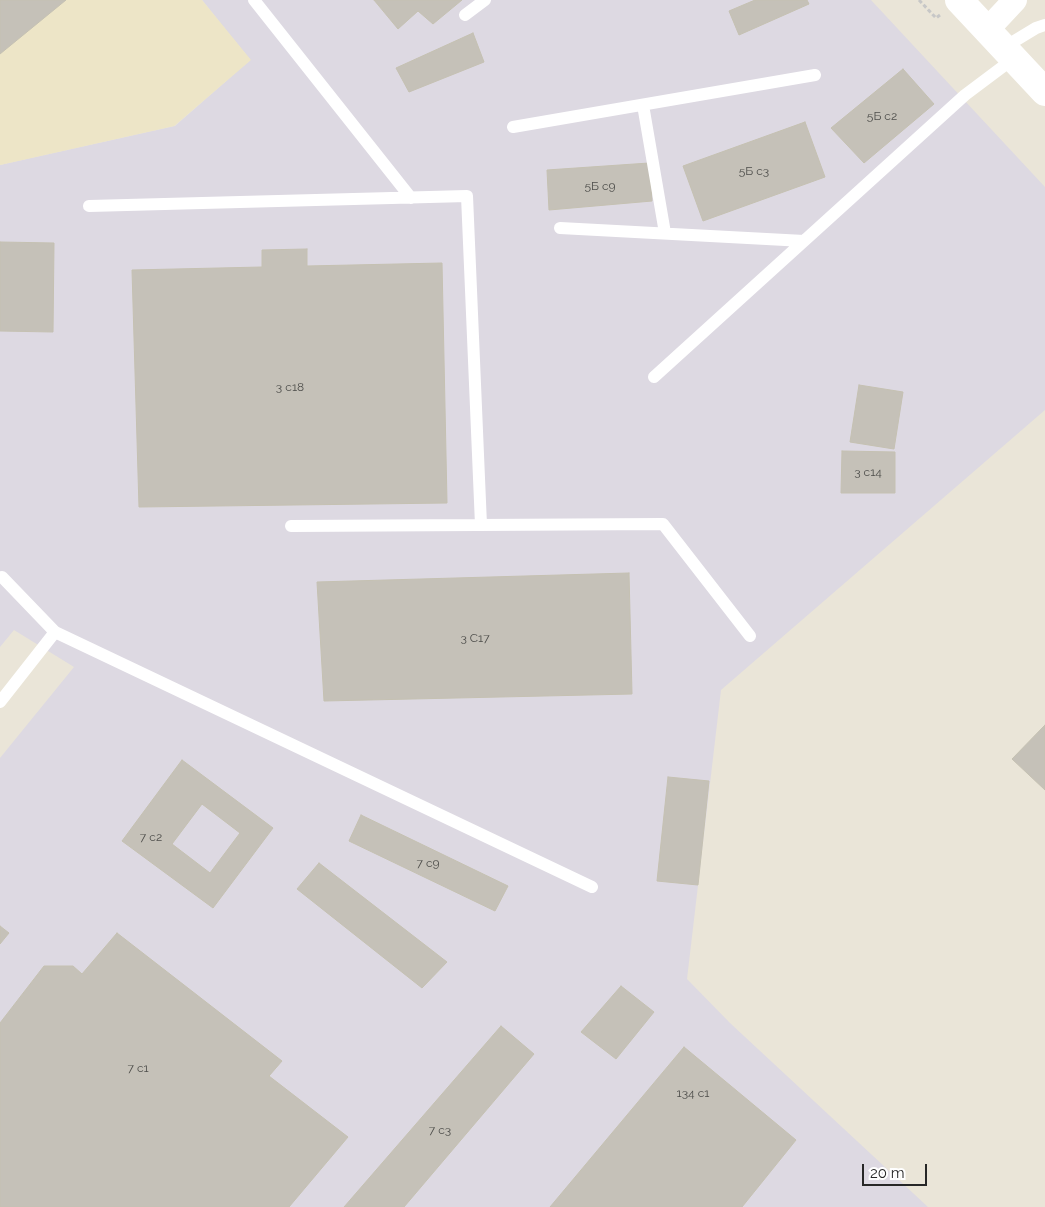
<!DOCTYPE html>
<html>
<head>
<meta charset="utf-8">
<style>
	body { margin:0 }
	#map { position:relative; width:1045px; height:1207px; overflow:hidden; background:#eae5d8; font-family:Raleway,sans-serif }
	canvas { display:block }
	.scale { position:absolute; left:862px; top:1164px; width:65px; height:22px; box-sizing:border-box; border:2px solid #272727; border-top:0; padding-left:6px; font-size:15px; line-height:18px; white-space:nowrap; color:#272727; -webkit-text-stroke:4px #fff; paint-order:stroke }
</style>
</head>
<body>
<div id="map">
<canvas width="1045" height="1207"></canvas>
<div class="scale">20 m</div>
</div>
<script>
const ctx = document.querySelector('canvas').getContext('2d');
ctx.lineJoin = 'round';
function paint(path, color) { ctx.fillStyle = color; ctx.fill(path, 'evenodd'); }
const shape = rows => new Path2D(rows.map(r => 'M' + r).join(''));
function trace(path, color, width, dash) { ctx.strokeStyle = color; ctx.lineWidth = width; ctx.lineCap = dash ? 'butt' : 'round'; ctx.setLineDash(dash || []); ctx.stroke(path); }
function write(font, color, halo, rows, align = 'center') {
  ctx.font = font + ' Raleway,sans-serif'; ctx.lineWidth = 4; ctx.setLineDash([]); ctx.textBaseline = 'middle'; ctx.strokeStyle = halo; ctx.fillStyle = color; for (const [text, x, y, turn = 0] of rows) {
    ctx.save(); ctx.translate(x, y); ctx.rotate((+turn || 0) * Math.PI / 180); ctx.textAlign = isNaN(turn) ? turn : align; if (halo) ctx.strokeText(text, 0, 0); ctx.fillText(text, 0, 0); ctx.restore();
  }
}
const industrial = shape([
	[202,0,871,0,1045,187,1045,410,721,690,687,979,730,1023,928,1207,0,1207,0,758,74,667,14,630,0,647,0,165,175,126,250,60]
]);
const education = shape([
	[0,0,202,0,251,60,174,126,0,165]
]);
const building = shape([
	[0,0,66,0,0,54,0,0],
	[374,0,462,0,433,24,418,11,398,29,374,0],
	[755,0,807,0,809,4,739,35,729,11,755,0],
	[473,33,484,62,409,92,396,68,473,33],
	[903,69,934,104,864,163,831,128,903,69],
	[805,122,825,177,703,221,683,166,805,122],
	[649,163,652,201,549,210,547,170,649,163],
	[0,242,54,243,53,332,0,331,0,242],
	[307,249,307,266,442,263,447,503,139,507,132,270,262,267,262,250,307,249],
	[859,385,903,392,894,449,850,442,859,385],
	[842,451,895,452,895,493,841,493,842,451],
	[629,573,632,694,324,701,317,582,629,573],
	[1045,725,1045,790,1012,759,1045,725],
	[182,760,273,828,213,908,122,841,182,760],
	[202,804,240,833,210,873,172,844,202,804],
	[668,777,709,781,698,885,657,881,668,777],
	[361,815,508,886,495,911,349,841,361,815],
	[319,863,447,962,422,988,297,889,319,863],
	[0,926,9,933,0,944,0,926],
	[117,933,282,1061,269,1076,348,1137,289,1207,0,1207,0,1023,44,966,73,966,82,974,117,933],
	[621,986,654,1012,616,1059,581,1032,621,986],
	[501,1026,534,1054,404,1207,344,1207,501,1026],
	[684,1047,796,1140,742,1207,550,1207,684,1047]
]);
const path = shape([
	[919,0,936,18,940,15]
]);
const lane = shape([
	[254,0,411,198],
	[465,15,485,0],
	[1003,48,1036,28,1045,25],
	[643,105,665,233],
	[513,127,815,75],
	[89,206,467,196,481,525],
	[560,228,804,241],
	[654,377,965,95,1013,59],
	[291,526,663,524,750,636],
	[55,632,592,887],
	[0,702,55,632,2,577]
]);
const street = shape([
	[987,30,1015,0]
]);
const secondary = shape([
	[959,0,1045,92]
]);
const numberNames = [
	["5Б с2",882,116],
	["5Б с3",754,171],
	["5Б с9",600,186],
	["3 с18",290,387],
	["3 с14",868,472],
	["3 С17",475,638],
	["7 с2",151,837],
	["7 с9",428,863],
	["7 с1",138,1068],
	["134 с1",693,1093],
	["7 с3",440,1130]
];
paint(industrial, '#ddd9e2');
paint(education, '#ede5c7');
paint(building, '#c5c1b8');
trace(building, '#c5c1b2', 1);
trace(path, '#c7c7c7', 3, [4, 2.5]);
trace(lane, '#fff', 12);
trace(street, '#fff', 24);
trace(secondary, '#fff', 28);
write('12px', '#4e4e4b', null, numberNames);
</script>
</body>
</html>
